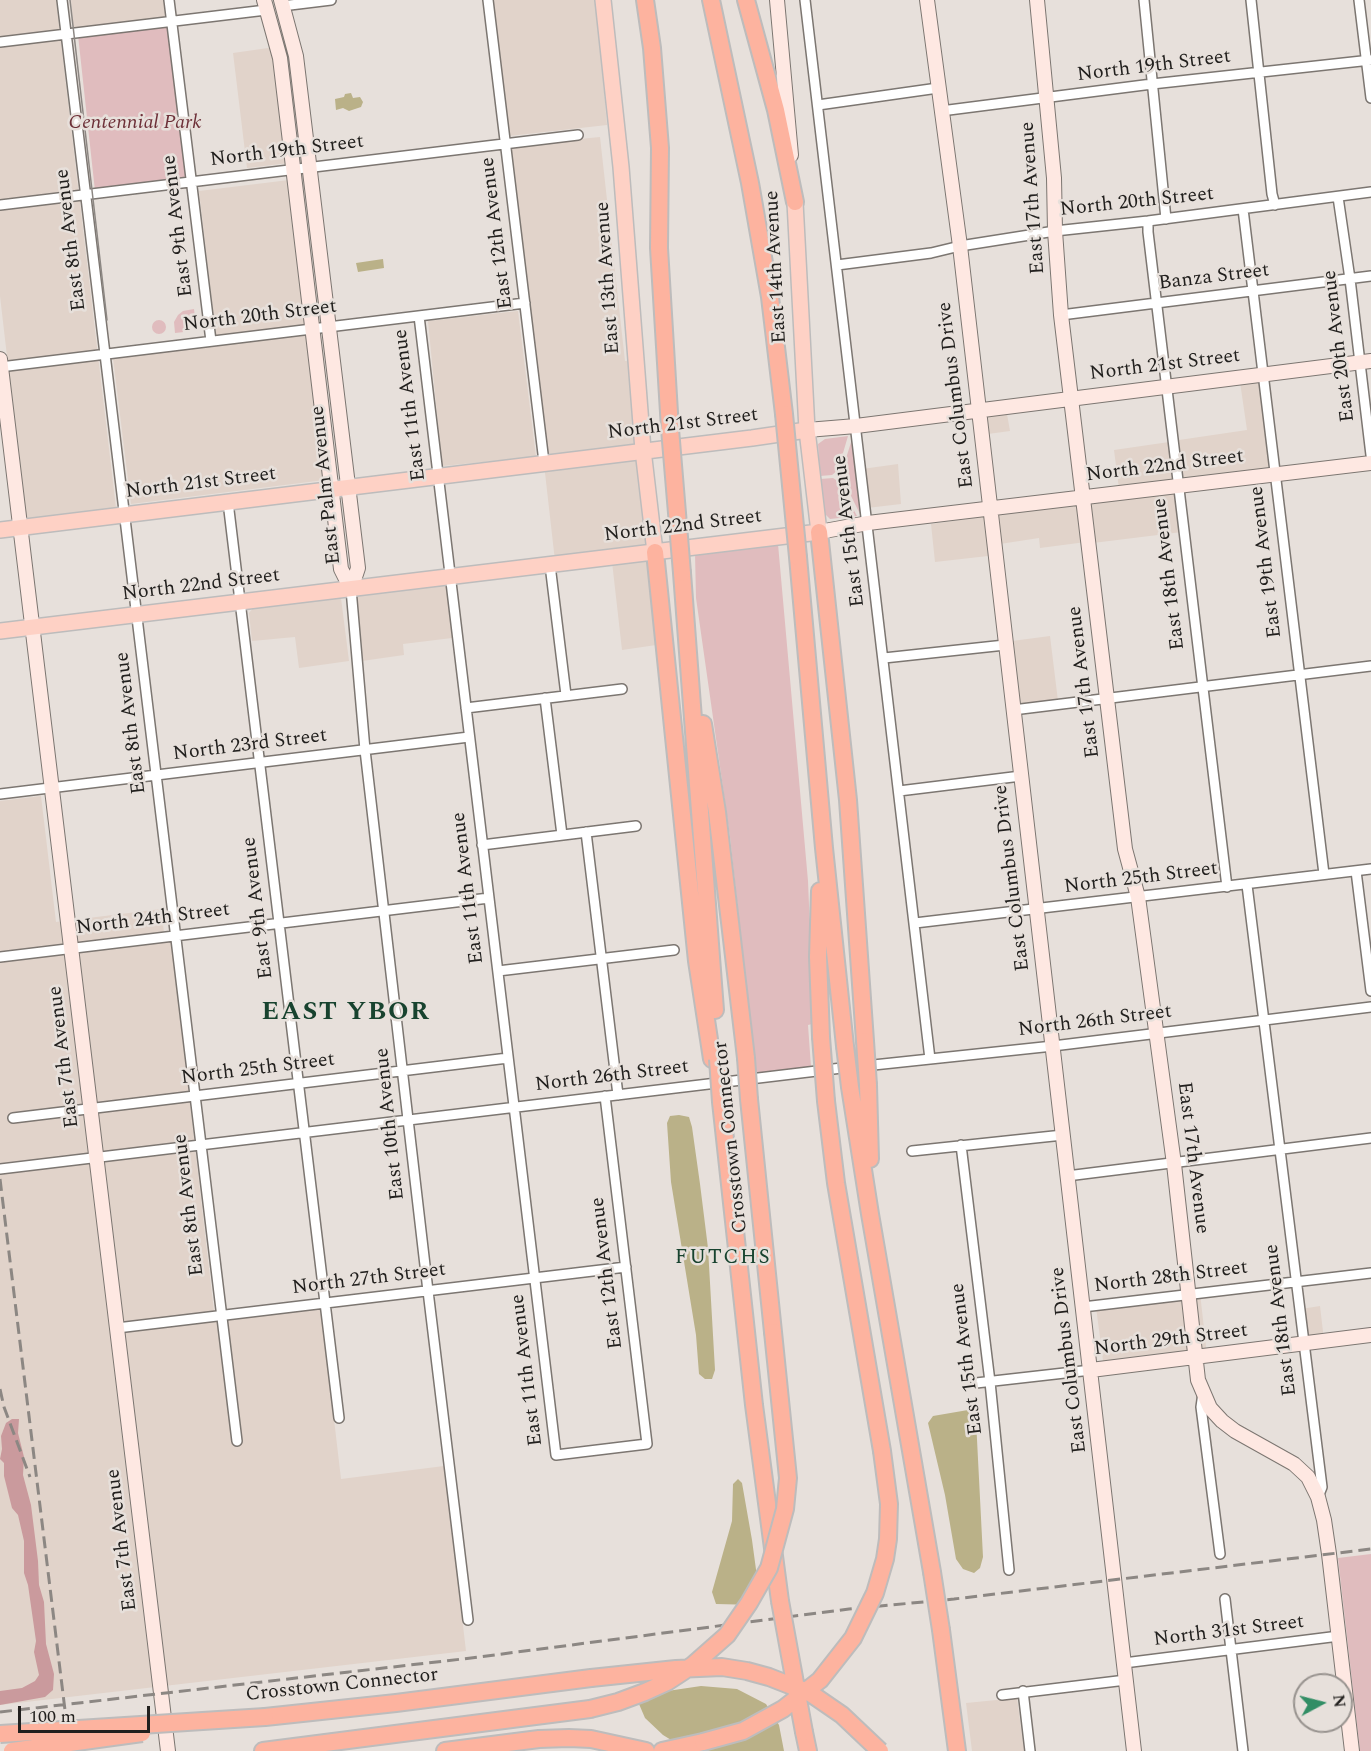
<!DOCTYPE html>
<html>
<head>
<meta charset="utf-8">
<style>
	body { margin:0 }
	#map { position:relative; width:1371px; height:1751px; overflow:hidden; background:#e7e0db; font-family:Spectral,serif }
	canvas { display:block }
	.north { position:absolute; left:1293px; top:1673px; width:60px; height:60px; box-sizing:border-box; background:#e7e0db; border:2px solid #98938f; border-radius:50%; rotate:83deg; font-size:16px; font-weight:700; line-height:24px; text-align:center; color:#22201e }
	.north::after { content:''; display:block; margin:auto; width:21px; height:27px; background:#328e65; clip-path:polygon(50% 0,100% 100%,50% 72%,0 100%) }
	.scale { position:absolute; left:18px; top:1706px; width:132px; height:27px; box-sizing:border-box; border:3px solid #22201e; border-top:0; padding-left:8px; font-size:18px; line-height:21px; white-space:nowrap; color:#22201e; -webkit-text-stroke:4px #e7e0db; paint-order:stroke }
</style>
</head>
<body>
<div id="map">
<canvas width="1371" height="1751"></canvas>
<div class="north">N</div>
<div class="scale">100 m</div>
</div>
<script>
const ctx = document.querySelector('canvas').getContext('2d');
ctx.lineJoin = 'round';
function paint(path, color) { ctx.fillStyle = color; ctx.fill(path, 'evenodd'); }
const shape = rows => new Path2D(rows.map(r => 'M' + r).join(''));
function trace(path, color, width, dash) { ctx.strokeStyle = color; ctx.lineWidth = width; ctx.lineCap = dash ? 'butt' : 'round'; ctx.setLineDash(dash || []); ctx.stroke(path); }
function write(font, color, halo, rows, align = 'center') {
  ctx.font = font + ' Spectral,serif'; ctx.lineWidth = 5; ctx.setLineDash([]); ctx.textBaseline = 'middle'; ctx.strokeStyle = halo; ctx.fillStyle = color; for (const [text, x, y, turn = 0] of rows) {
    ctx.save(); ctx.translate(x, y); ctx.rotate((+turn || 0) * Math.PI / 180); ctx.textAlign = isNaN(turn) ? turn : align; if (halo) ctx.strokeText(text, 0, 0); ctx.fillText(text, 0, 0); ctx.restore();
  }
}
const built = shape([
	[0,0,56,0,116,508,26,520,0,296],
	[71,0,168,0,171,21,74,33],
	[493,0,596,0,607,125,509,136],
	[275,47,289,163,247,168,233,53],
	[600,137,625,361,633,360,663,644,622,650,611,553,555,561,508,146],
	[289,180,325,480,131,504,113,358,217,345,199,191],
	[518,311,536,457,442,466,428,321],
	[1259,380,1269,470,1184,481,1179,440,1247,430,1240,382],
	[1007,414,1010,431,988,434,986,417],
	[1169,442,1174,483,1119,489,1114,450],
	[898,464,901,504,867,508,862,469],
	[1177,490,1182,532,1093,543,1089,507,1094,501],
	[1080,503,1086,542,1040,548,1039,538,987,546,988,556,935,562,931,524],
	[446,584,452,638,403,644,404,655,362,661,354,599,364,593],
	[341,598,349,661,299,668,295,637,252,641,249,613,254,607],
	[1050,636,1058,701,1020,706,1012,641],
	[41,796,56,922,161,909,165,940,171,940,215,1320,321,1308,341,1479,444,1466,466,1651,0,1705,0,801],
	[1200,1293,1207,1355,1104,1368,1096,1307],
	[1320,1306,1324,1340,1305,1342,1301,1309],
	[1017,1698,1024,1751,972,1751,966,1703]
]);
const green = shape([
	[169,24,189,181,95,191,78,35],
	[194,309,195,318,185,322,184,332,175,333,174,322,178,315,183,311],
	'152 327a7 7 0 1 1 14 0a7 7 0 1 1-14 0Z',
	[848,436,838,470,832,475,820,476,818,444,825,439],
	[853,436,862,514,860,514,843,480,845,476,842,471],
	[833,478,839,482,857,516,830,519,822,511,820,479],
	[778,544,808,881,812,977,812,1024,808,1025,811,1067,756,1073,730,837,696,598,695,553],
	[1371,1554,1371,1751,1360,1751,1338,1558]
]);
const forest = shape([
	[12,1419,19,1419,18,1433,24,1457,23,1475,31,1505,38,1561,39,1585,44,1602,46,1644,54,1674,53,1690,45,1697,0,1705,0,1691,22,1688,35,1681,39,1675,34,1652,36,1641,28,1585,24,1573,24,1541,18,1515,12,1508,4,1476,4,1463,0,1459,2,1449,1,1436,6,1423]
]);
const water = shape([
	[351,93,353,98,360,97,363,102,361,107,349,111,343,108,336,110,335,99,344,97,345,94],
	[383,259,384,268,358,272,356,263],
	[679,1115,689,1117,692,1127,700,1184,708,1248,715,1370,712,1379,705,1379,699,1374,696,1335,671,1182,667,1123,670,1116],
	[968,1410,976,1420,983,1557,980,1568,974,1573,963,1569,956,1559,945,1495,928,1423,933,1416],
	[738,1479,742,1483,752,1540,760,1599,757,1605,716,1604,712,1592,732,1521,733,1484],
	[701,1686,737,1689,766,1704,779,1725,784,1751,689,1751,663,1735,645,1718,639,1704,654,1693]
]);
const street = shape([
	[62,0,237,1441],
	[169,0,211,341],
	[488,0,544,462],
	[805,0,930,1059],
	[1144,0,1166,219],
	[1251,0,1272,194,1275,205],
	[1359,0,1371,98],
	[282,6,331,0],
	[0,42,266,10],
	[818,105,938,88],
	[941,111,1152,84,1371,60],
	[1338,197,1350,279,1371,455],
	[0,205,578,135],
	[1243,209,1324,874],
	[1148,221,1148,232,1227,887],
	[837,265,931,253,960,246,1055,231,1148,221,1371,192],
	[1061,315,1371,276],
	[419,316,556,1455,647,1444,605,1096],
	[0,367,525,303],
	[228,502,339,1418],
	[550,565,566,695],
	[351,589,365,750,428,1291,468,1620],
	[884,658,1005,645],
	[545,698,562,835],
	[466,708,622,689],
	[1013,710,1371,666],
	[899,791,1021,776],
	[0,794,469,737],
	[586,832,618,1095],
	[482,845,636,826],
	[1356,871,1371,991],
	[1247,885,1322,1487,1318,1497],
	[915,923,1371,869],
	[0,957,489,898],
	[498,971,674,950],
	[864,1066,1053,1046,1371,1007],
	[13,1118,508,1058],
	[961,1145,990,1382,1009,1570],
	[912,1151,1063,1135],
	[0,1169,850,1067],
	[1067,1176,1371,1138],
	[1083,1307,1371,1273],
	[117,1328,626,1267],
	[976,1383,1091,1370],
	[1203,1393,1201,1407,1220,1554],
	[1225,1599,1243,1751],
	[1124,1663,1339,1636],
	[1023,1691,1030,1751],
	[1002,1695,1126,1680]
]);
const secondary = shape([
	[264,0,280,58,341,569,351,589],
	[281,0,296,56,358,568,351,589],
	[777,0,791,155],
	[927,0,960,246,1134,1751],
	[1037,0,1054,178,1055,231,1061,315,1125,849,1138,897,1174,1164,1198,1380,1210,1408,1222,1421,1235,1431,1294,1464,1308,1477,1318,1497,1324,1520,1329,1554,1352,1751],
	[0,359,168,1751],
	[807,430,856,426,1371,361],
	[819,532,868,523,1371,463],
	[1091,1370,1371,1335]
]);
const primary = shape([
	[603,0,621,167,643,450,655,552],
	[0,530,752,438,807,430],
	[0,631,819,532,807,430,795,202]
]);
const highway = shape([
	[645,0,652,48,660,148,659,248,670,429],
	[711,0,750,183,770,297,784,414],
	[746,0,776,110,795,202],
	[819,532,848,800,865,1041],
	[655,552,697,961,712,1059],
	[798,557,824,848,845,1046],
	[682,573,715,1010],
	[703,724,717,812,746,1058],
	[820,891,818,957,821,1037],
	[868,1085,870,1159],
	[850,1087,870,1214,932,1572],
	[749,1099,773,1332],
	[826,1101,836,1183,882,1451],
	[721,1102,754,1405,780,1601],
	[941,1630,957,1751],
	[265,1717,396,1703,591,1678],
	[804,1732,808,1751],
	[263,1751,590,1709],
	[445,1751,539,1739,569,1738,591,1739,646,1751],
	[662,1751,703,1742]
]);
const tram = shape([
	[70,0,107,320]
]);
const rail = shape([
	[0,1179,70,1751],
	[0,1389,4,1407,30,1477],
	[0,1712,471,1658,849,1609,954,1599,1371,1549]
]);
const highwayBridge = shape([
	[784,414,798,557],
	[670,429,682,573],
	[821,1037,826,1101],
	[865,1041,868,1085],
	[845,1046,850,1087],
	[746,1058,749,1099],
	[718,1059,721,1102],
	[932,1572,941,1630],
	[780,1601,804,1732],
	[591,1678,676,1669,722,1667,747,1671,769,1677,810,1693,842,1715,880,1751],
	[590,1709,618,1702,645,1692,667,1682,693,1665,727,1635,749,1603,769,1568,785,1509,788,1478,773,1332],
	[0,1734,265,1717],
	[703,1742,743,1731,783,1709,820,1680,853,1638,875,1593,885,1559,888,1539,889,1504,882,1451],
	[12,1751,142,1733]
]);
const streetNames = [
	["North 19th Street",1154,67,-7],
	["North 19th Street",287,152,-7],
	["East 17th Avenue",1034,198,-94],
	["North 20th Street",1137,203,-6],
	["East 9th Avenue",179,226,-97],
	["East 12th Avenue",498,233,-97],
	["East 8th Avenue",72,240,-97],
	["East 14th Avenue",777,267,-93],
	["East 13th Avenue",609,278,-94],
	["Banza Street",1214,278,-7],
	["North 20th Street",260,317,-7],
	["East 20th Avenue",1340,346,-97],
	["North 21st Street",1165,366,-7],
	["East Columbus Drive",957,395,-97],
	["East 11th Avenue",411,405,-97],
	["North 21st Street",683,425,-7],
	["North 22nd Street",1165,467,-7],
	["North 21st Street",201,484,-7],
	["East Palm Avenue",327,485,-96],
	["North 22nd Street",683,527,-7],
	["East 15th Avenue",850,531,-97],
	["East 19th Avenue",1267,562,-97],
	["East 18th Avenue",1170,574,-97],
	["North 22nd Street",201,586,-7],
	["East 17th Avenue",1085,682,-97],
	["East 8th Avenue",132,723,-97],
	["North 23rd Street",250,746,-7],
	["East Columbus Drive",1013,878,-97],
	["North 25th Street",1141,879,-7],
	["East 11th Avenue",469,888,-97],
	["East 9th Avenue",259,908,-97],
	["North 24th Street",153,920,-7],
	["North 26th Street",1095,1022,-7],
	["East 7th Avenue",65,1057,-97],
	["North 25th Street",258,1070,-7],
	["North 26th Street",612,1077,-7],
	["East 10th Avenue",391,1124,-96],
	["Crosstown Connector",732,1137,-96],
	["East 17th Avenue",1192,1158,83],
	["East 8th Avenue",190,1205,-97],
	["East 12th Avenue",608,1273,-97],
	["North 28th Street",1171,1278,-7],
	["North 27th Street",369,1280,-7],
	["East 18th Avenue",1282,1320,-97],
	["North 29th Street",1171,1341,-7],
	["East 15th Avenue",968,1359,-97],
	["East Columbus Drive",1070,1360,-97],
	["East 11th Avenue",528,1370,-97],
	["East 7th Avenue",123,1540,-97],
	["North 31st Street",1229,1632,-7],
	["Crosstown Connector",342,1686,-6]
];
const parkNames = [
	["Centennial Park",135,124]
];
const neighbourhoodNames = [
	["FUTCHS",723,1259]
];
const districtNames = [
	["EAST YBOR",346,1014]
];
paint(built, '#e1d3ca');
paint(green, '#e0bcbe');
paint(forest, '#ca9a9d');
paint(water, '#bab188');
trace(street, '#7c7671', 12);
trace(secondary, '#7c7671', 16);
trace(primary, '#bdbcbc', 18);
trace(highway, '#bdbcbc', 20);
trace(street, '#fff', 9);
trace(secondary, '#fee8e2', 14);
trace(primary, '#fed1c5', 15);
trace(highway, '#fdb39f', 16);
trace(tram, '#8c8783', 1.5);
trace(rail, '#8c8783', 3, [12, 6]);
trace(highwayBridge, '#bdbcbc', 20, []);
trace(highwayBridge, '#fdb39f', 16);
write('20px', '#22201e', '#e7e0db', streetNames);
write('italic 20px', '#6d3038', '#e7e0db', parkNames);
ctx.letterSpacing = '1.5px';
write('21px', '#18432f', '#e7e0db', neighbourhoodNames);
ctx.letterSpacing = '0px';
ctx.letterSpacing = '1.5px';
write('bold 26px', '#18432f', '#e7e0db', districtNames);
ctx.letterSpacing = '0px';
</script>
</body>
</html>
